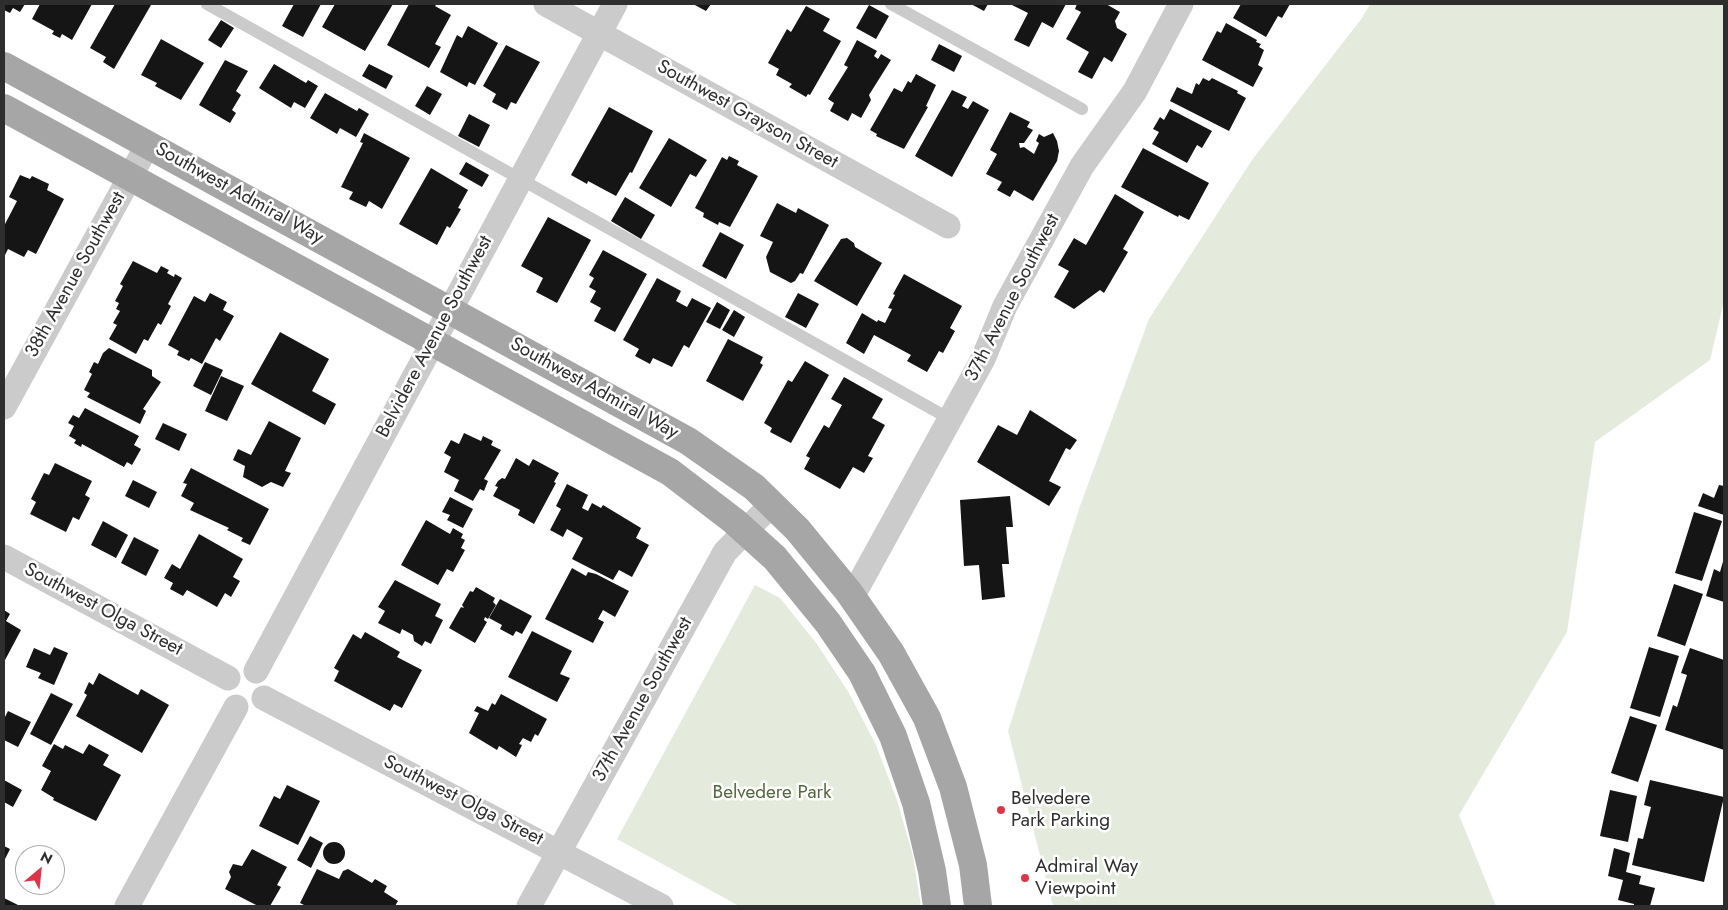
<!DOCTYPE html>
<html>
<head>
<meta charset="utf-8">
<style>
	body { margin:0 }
	#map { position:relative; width:1728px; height:910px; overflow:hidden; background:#fff; font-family:Jost,sans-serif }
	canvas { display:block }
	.frame { position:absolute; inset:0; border:5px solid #2e2e2e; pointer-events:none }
	.north { position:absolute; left:15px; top:845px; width:50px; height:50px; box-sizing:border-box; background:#fff; border:1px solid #ababab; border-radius:50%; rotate:28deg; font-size:14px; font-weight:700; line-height:20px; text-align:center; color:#2e2e2e }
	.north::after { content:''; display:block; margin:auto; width:18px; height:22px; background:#e23447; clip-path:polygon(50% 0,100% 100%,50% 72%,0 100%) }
</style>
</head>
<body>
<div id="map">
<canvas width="1728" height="910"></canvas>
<div class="frame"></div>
<div class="north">N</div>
</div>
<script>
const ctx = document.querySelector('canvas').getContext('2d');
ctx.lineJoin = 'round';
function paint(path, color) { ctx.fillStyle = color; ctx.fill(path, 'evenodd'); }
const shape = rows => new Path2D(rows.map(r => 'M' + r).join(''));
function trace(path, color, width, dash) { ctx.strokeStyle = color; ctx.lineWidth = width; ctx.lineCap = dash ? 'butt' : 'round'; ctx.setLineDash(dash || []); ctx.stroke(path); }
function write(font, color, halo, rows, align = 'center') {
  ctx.font = font + ' Jost,sans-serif'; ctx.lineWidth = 5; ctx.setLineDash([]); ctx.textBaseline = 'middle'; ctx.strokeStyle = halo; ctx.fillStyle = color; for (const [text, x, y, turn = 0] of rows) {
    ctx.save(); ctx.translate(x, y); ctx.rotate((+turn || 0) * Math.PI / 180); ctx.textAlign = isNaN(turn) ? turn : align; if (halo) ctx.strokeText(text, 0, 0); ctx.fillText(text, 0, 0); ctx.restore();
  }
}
const green = shape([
	[1370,4,1724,4,1724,301,1710,360,1595,442,1567,632,1459,815,1496,906,1053,906,1008,731,1080,506,1149,319,1252,160,1362,18],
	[755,585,780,598,817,644,849,693,876,745,897,800,913,856,921,906,739,906,617,839]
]);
const building = shape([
	[4,4,25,4,20,12,13,8,10,13,4,10],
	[40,4,92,4,72,40,62,34,60,38,52,34,54,31,32,19],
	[115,4,151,5,114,69,103,62,106,57,90,48],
	[294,4,321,4,303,37,282,26],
	[335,4,393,4,365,51,322,27],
	[409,4,437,4,435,6,451,15,435,44,441,47,429,68,387,45],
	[693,4,711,4,706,11],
	[971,4,988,4,984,11],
	[1010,4,1066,4,1053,28,1042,22,1029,47,1014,40,1028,13],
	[1077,4,1106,4,1120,12,1115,21,1117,28,1127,34,1112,62,1104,57,1092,79,1078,72,1089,52,1066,39,1081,12,1075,9],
	[1241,4,1290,4,1282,18,1278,16,1266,37,1233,18],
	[869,5,889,16,876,39,856,28],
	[806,6,830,19,823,31,841,41,810,95,808,94,806,97,789,87,792,84,776,75,779,69,768,63,787,29,791,32],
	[221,20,234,28,221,48,208,40],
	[1226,23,1257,40,1256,42,1261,44,1259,47,1264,50,1258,65,1263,68,1253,87,1202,60,1217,31,1221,33],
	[468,26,498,43,475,85,469,82,467,87,440,72,457,35,462,38],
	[161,39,204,63,181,100,155,86,157,83,141,75],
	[857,40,877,51,874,56,878,59,881,54,891,60,869,95,871,100,861,118,852,113,848,121,830,111,834,103,828,99,848,67,844,65],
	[939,44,962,56,954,72,931,60],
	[506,45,540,62,516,104,511,102,507,110,492,102,496,94,483,86],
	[225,60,248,71,236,91,241,95,232,110,236,113,230,123,199,105],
	[274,64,306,83,308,80,318,86,305,108,294,102,291,108,259,88],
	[369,64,393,76,386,89,362,76],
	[916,74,936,85,926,106,928,107,904,149,876,136,877,134,870,130,894,88,902,92,908,81,911,83],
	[1203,78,1209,81,1212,78,1238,91,1237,93,1246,98,1229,131,1170,101,1177,87,1192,94,1196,83,1199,85],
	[427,86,442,94,430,115,415,106],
	[952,90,967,97,962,106,968,109,973,101,989,110,952,177,915,156],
	[325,93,357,111,359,108,369,114,356,137,340,128,337,134,310,118],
	[609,107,653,131,632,173,630,172,616,196,588,181,587,184,571,175],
	[1170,109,1212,131,1202,148,1197,145,1187,163,1152,144,1159,132,1153,129,1160,117,1164,120],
	[1010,112,1030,122,1027,127,1033,130,1024,143,1019,143,1020,148,1024,147,1034,154,1039,143,1036,141,1039,134,1044,137,1053,133,1057,141,1059,151,1057,161,1033,201,1014,190,1010,197,997,190,1002,182,986,174,997,154,990,150],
	[469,114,490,125,479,147,458,136],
	[364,133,410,158,382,209,369,201,366,207,349,199,353,192,341,187,363,143,360,142],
	[669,138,707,160,696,177,690,174,671,207,639,188],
	[1143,148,1209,183,1189,220,1179,215,1178,217,1121,187],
	[729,156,739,161,737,165,758,176,730,227,719,222,718,225,703,217,704,213,695,208,722,157,727,160],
	[466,162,489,175,482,187,459,174],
	[431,168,468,190,458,208,461,209,450,228,447,226,437,245,399,224],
	[20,175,30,179,32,176,49,184,47,190,64,199,36,254,28,250,24,257,8,249,4,257,4,226,17,201,9,197],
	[1115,194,1144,212,1123,249,1128,252,1104,293,1100,290,1074,309,1054,297,1069,271,1058,265,1074,238,1086,245],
	[625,197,655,215,641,239,611,221],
	[777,203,796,213,798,208,829,225,803,274,800,273,795,281,791,283,770,272,766,257,773,242,760,236],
	[548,217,591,240,557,303,536,292,543,278,521,266],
	[720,232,744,245,726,279,702,266],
	[847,238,854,243,855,247,882,263,857,306,814,281,841,239],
	[603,250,647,274,615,332,594,321,601,308,590,302,596,291,589,287,594,278,589,275],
	[133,261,157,273,161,266,169,270,167,273,174,277,175,274,182,278,168,304,171,306,161,325,158,323,148,341,144,339,136,354,109,339,117,325,113,323,120,311,116,309,119,303,115,301,123,286,120,284],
	[904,274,962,306,950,328,955,331,943,353,939,351,927,372,907,361,911,355,874,335,864,354,846,343,862,313,877,322,878,320,885,323,892,309,888,308,895,295,893,294],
	[657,278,681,291,676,301,687,307,692,298,711,308,689,348,684,345,672,367,653,358,650,364,635,356,639,349,623,340],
	[210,293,227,302,223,310,234,316,220,341,216,338,202,364,191,358,189,361,177,355,179,351,168,345,194,296,205,302],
	[798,293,819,304,806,328,785,317],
	[717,302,730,310,720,329,706,322],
	[734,310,745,317,734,337,722,330],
	[280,332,329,359,312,391,336,404,325,425,251,384],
	[728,339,763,357,760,363,763,365,743,401,706,381],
	[109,348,152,370,152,376,161,382,143,409,146,411,140,424,87,397,90,393,84,390,92,374,89,372,94,362,98,364,103,353],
	[805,361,829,375,791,443,770,432,772,428,764,423,788,380,792,382],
	[205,362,223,370,211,395,193,386],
	[221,376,244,386,227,421,205,411],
	[844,377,883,399,872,418,885,425,868,456,873,458,864,473,853,467,840,489,804,469,810,458,806,456,824,425,829,428,842,405,831,399],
	[85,408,139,436,134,445,141,449,132,465,127,462,124,467,82,444,81,447,74,443,76,440,69,436,74,426,68,423,73,415,79,418],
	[1030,410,1077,440,1070,450,1066,448,1049,481,1061,487,1049,506,977,462,998,425,1017,435],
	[269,421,301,438,285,471,291,473,283,487,271,482,262,487,243,477,245,466,233,460,238,449,251,455],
	[163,423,187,434,179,451,155,439],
	[464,433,481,441,483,436,493,441,491,445,501,450,484,479,488,481,484,491,480,489,473,501,454,491,459,480,444,472,451,457,444,453,451,440,459,444],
	[516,458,529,466,533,459,559,473,554,482,556,483,534,524,518,515,520,510,493,496,498,487,495,486,498,481,502,478,505,479],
	[55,463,92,481,85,495,90,498,79,520,73,517,66,532,30,514,36,502,31,499,44,473,49,475],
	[191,468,269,509,250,545,241,541,243,538,227,530,229,528,190,510,194,503,181,496,187,484,183,483],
	[133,480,157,492,149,508,125,496],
	[567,484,588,495,582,508,588,511,592,503,601,508,603,505,641,528,636,538,649,545,632,577,619,570,613,580,572,559,583,538,567,529,563,537,550,530,561,509,556,506],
	[1719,485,1724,486,1724,515,1698,506,1703,493,1714,498],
	[1010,496,1013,527,1006,527,1009,564,1002,564,1005,597,982,600,979,565,964,566,960,500],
	[450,497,473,509,463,528,447,520,450,515,442,512],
	[1694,512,1722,521,1702,581,1675,573],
	[426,520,450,534,453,528,463,534,461,538,465,540,461,548,465,550,453,572,447,569,438,585,401,565],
	[103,521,128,535,116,558,91,545],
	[199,534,243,559,233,577,240,581,231,597,225,593,217,607,187,590,183,596,170,589,173,583,164,578,172,564,180,569],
	[134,537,159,550,146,576,121,563],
	[1724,558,1724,602,1706,596,1714,569,1720,572],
	[572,568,586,576,588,572,596,574,629,591,615,617,603,610,598,619,604,622,593,643,545,619],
	[395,580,441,604,435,616,443,620,431,644,425,641,422,646,414,641,413,635,402,629,400,634,378,623,385,611,378,607],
	[1674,584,1703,594,1685,646,1657,636],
	[476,587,495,598,493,602,496,605,488,619,485,617,484,620,487,622,475,643,449,628,461,607,464,608,462,605,470,591,473,592],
	[500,599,532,616,522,634,516,631,513,636,500,629,502,625,489,618],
	[4,610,10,614,6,621,21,630,4,662],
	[532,631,572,651,560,674,570,678,557,702,508,677],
	[365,632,400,652,397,657,422,670,402,708,394,704,390,711,334,681,339,671,334,668,353,634,361,639],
	[54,647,68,653,54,685,38,678,41,673,26,667,34,648,50,655],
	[1649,647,1679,656,1660,717,1630,708],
	[1690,648,1724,660,1724,750,1665,730,1673,705,1677,707,1687,675,1681,673],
	[99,673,138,695,141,689,169,705,142,753,76,716,87,695,84,693,89,682,93,685],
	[51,693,73,704,51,745,30,734],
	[501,694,547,719,538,736,535,734,531,742,523,738,519,744,522,745,516,757,499,746,497,750,469,733,479,713,474,711,477,706,488,711,492,703,495,705],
	[8,711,31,722,18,747,4,740,4,719],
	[1630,716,1657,725,1638,782,1611,773],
	[54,744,63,749,65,745,83,754,89,744,109,755,103,765,121,775,96,821,53,800,54,798,41,790,51,771,42,766],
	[4,780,22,790,13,807,4,802],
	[1650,780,1724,797,1704,882,1632,865,1638,838,1643,839,1651,807,1644,805],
	[287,785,320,801,298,845,259,826,274,796,280,799],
	[1610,790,1637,796,1628,842,1600,836],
	[310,836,323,843,311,868,297,860],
	'323 853a11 11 0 1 1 22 0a11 11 0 1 1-22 0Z',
	[4,846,10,849,4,861],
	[1614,848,1630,853,1626,872,1641,876,1639,884,1655,888,1650,906,1634,906,1634,904,1618,900,1623,880,1608,876],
	[252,849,287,867,277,885,281,887,270,906,258,906,225,889,231,877,229,872,233,864,242,866],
	[317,869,339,879,343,871,348,869,372,883,375,879,387,886,384,892,398,901,395,906,306,906,300,903],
	[4,898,20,906,4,906]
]);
const service = shape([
	[207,4,950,419],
	[891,4,1082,109]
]);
const minor = shape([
	[546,4,948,226],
	[4,407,148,144],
	[4,557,228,678],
	[852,597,983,359,1005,306,1082,166,1135,91,1181,4],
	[256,671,615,4],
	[264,698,661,906],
	[127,906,236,707],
	[529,906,725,552,772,504]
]);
const primary = shape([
	[4,66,688,441,754,487,798,530,848,591,891,653,927,718,953,787,973,865,978,906],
	[4,108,670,472,734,521,775,558,828,623,862,673,893,736,916,803,932,871,937,906]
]);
const markers = [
	[1001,810,5,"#e23447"],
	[1025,878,5,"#e23447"]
];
const streetNames = [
	["Southwest Grayson Street",747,115,29],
	["Southwest Admiral Way",239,194,29],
	["38th Avenue Southwest",76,275,-61],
	["37th Avenue Southwest",1013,298,-63],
	["Belvidere Avenue Southwest",435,337,-62],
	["Southwest Admiral Way",594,389,29],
	["Southwest Olga Street",103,610,28],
	["37th Avenue Southwest",643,700,-61],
	["Southwest Olga Street",463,801,27]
];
const parkNames = [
	["Belvedere Park",772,793]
];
const poiNames = [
	["Belvedere",1011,799],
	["Park Parking",1011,821],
	["Admiral Way",1035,867],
	["Viewpoint",1035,889]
];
paint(green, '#e5ebdc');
paint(building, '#151515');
trace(service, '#cbcbcb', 12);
trace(minor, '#cbcbcb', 25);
trace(primary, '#a6a6a6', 28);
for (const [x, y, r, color] of markers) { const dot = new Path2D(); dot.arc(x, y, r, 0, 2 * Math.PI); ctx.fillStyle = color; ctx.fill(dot); trace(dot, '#fff', 2); }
write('19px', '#2e2e2e', '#fff', streetNames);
write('19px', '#53693c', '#fff', parkNames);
write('19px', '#2e2e2e', '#fff', poiNames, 'left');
</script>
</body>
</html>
